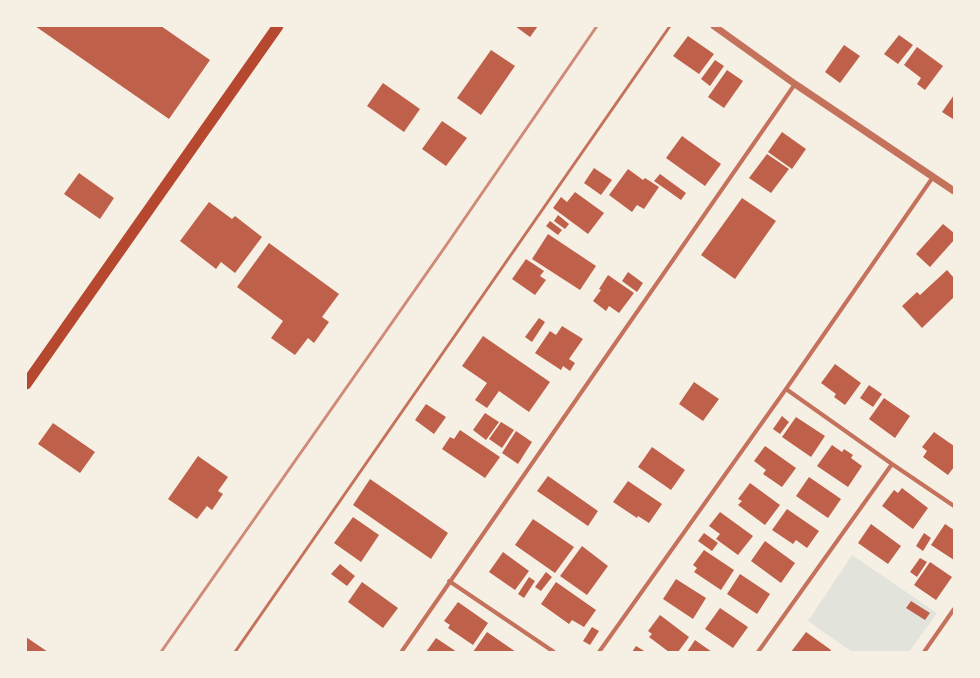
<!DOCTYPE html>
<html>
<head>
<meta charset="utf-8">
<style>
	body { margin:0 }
	#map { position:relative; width:980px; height:678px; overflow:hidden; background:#f6efe4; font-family:"Asap Condensed",sans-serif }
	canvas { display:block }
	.frame { position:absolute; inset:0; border:27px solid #f6efe4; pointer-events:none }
</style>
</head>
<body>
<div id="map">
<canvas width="980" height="678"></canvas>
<div class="frame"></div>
</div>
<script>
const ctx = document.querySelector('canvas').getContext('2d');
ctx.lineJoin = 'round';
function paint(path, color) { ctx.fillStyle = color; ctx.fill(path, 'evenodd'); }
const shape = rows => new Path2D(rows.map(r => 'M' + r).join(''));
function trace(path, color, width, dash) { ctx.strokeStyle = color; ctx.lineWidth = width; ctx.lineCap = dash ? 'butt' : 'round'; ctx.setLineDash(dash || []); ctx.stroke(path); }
const green = shape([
	[852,555,937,613,909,652,852,652,808,621]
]);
const building = shape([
	[35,26,161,26,210,60,169,119],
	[515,26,538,26,530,37],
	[899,35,913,45,898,64,884,54],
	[688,36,714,54,699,74,673,56],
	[844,45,860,56,840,83,825,72],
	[917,47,943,66,925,90,917,84,921,78,904,65],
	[491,50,515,66,481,115,457,98],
	[715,60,724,66,710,86,701,79],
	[727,70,743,81,724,108,708,97],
	[383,83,420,109,404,132,367,106],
	[954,95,954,117,953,119,942,112],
	[442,121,467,138,446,166,422,149],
	[782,132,806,149,792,169,768,152],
	[682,136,721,164,705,186,666,158],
	[767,154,789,169,771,193,749,178],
	[594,168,612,180,601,195,584,183],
	[628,169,643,180,645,178,659,187,644,209,637,205,632,212,609,195],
	[79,173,114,198,100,219,64,194],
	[660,174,686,193,681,200,654,181],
	[575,192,604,213,588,234,553,208,561,197,567,202],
	[742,198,776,221,735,279,701,255],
	[209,202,232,219,235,216,262,237,235,273,221,262,216,269,180,241],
	[558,215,569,224,565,229,554,221],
	[550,221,562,230,558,235,546,226],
	[943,224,954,233,954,240,930,267,916,254],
	[548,234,596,266,580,290,532,259],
	[269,243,339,294,322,317,329,322,314,343,308,338,295,355,271,338,283,321,237,287],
	[526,259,544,271,540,276,546,280,535,295,512,279],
	[947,270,954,278,954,297,922,328,902,306,917,292,920,295],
	[628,272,643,283,637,292,622,281],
	[608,275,634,293,619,313,609,306,606,311,593,301,601,290,599,289],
	[539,318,545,322,532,342,525,337],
	[562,326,583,339,569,359,575,363,570,371,563,366,561,370,535,353,550,331,556,335],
	[483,336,550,382,529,412,499,391,487,408,475,400,487,383,462,366],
	[835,364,861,383,845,405,834,397,836,394,821,383],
	[694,382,719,399,703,421,679,404],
	[869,385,882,394,873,407,860,398],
	[884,398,910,416,895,438,869,419],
	[426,404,446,417,434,434,415,420],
	[485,413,499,422,486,440,473,430],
	[782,416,789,422,780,434,773,429],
	[796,417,825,436,811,457,782,437],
	[501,422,514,430,502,448,489,439],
	[53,423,95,452,80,473,38,444],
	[460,430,500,457,485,478,442,449,450,437,454,439],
	[516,431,532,442,518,464,502,453],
	[934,432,954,446,954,467,948,475,923,457,927,451,922,447],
	[832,445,842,452,844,449,853,455,851,458,862,466,848,487,817,466],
	[765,446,796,468,782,487,763,474,766,470,754,461],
	[652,447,685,470,671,490,638,467],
	[198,456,228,477,218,491,223,494,212,510,207,506,197,519,168,499],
	[548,476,598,511,588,526,537,491],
	[809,477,841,499,828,518,796,496],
	[370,479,448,533,431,559,353,505],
	[628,481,662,504,649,523,638,516,637,518,613,502],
	[750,483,780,505,765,525,738,505,742,501,738,499],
	[902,488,928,508,913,529,882,506,894,490,898,493],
	[787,509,819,531,807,548,796,540,793,544,772,530],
	[720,512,753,536,738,555,716,539,720,534,709,526],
	[353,517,379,535,361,562,334,543],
	[533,519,574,547,555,573,515,545],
	[871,524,901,546,888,564,858,543],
	[945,524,954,530,954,560,931,545],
	[704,533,718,543,712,551,698,541],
	[924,533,931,538,923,551,916,546],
	[765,541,795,563,781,583,751,561],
	[582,546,608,566,587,595,560,576],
	[704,550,734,570,721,590,694,572,697,568,693,565],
	[503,552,529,571,515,590,489,572],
	[920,558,927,562,917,577,910,572],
	[930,562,952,577,936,600,914,585],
	[340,564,355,576,347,586,331,574],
	[546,572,552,577,541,591,535,587],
	[740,574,770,594,757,614,727,594],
	[529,577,535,581,524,598,518,594],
	[676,579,706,598,693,619,663,599],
	[362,582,398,608,383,628,348,602],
	[556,582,596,610,584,627,572,620,569,624,541,604],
	[911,601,930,613,925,620,906,608],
	[458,602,488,623,473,645,448,628,450,625,444,621],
	[720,608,748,627,733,648,705,629],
	[660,615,689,637,678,652,669,652,649,637,652,634,648,631],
	[592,627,599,631,590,645,583,641],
	[487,632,516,652,473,652],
	[806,632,831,650,830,652,791,652],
	[26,637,48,652,26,652],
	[436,638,457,652,426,652],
	[695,640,712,652,687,652],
	[636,646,646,652,632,652]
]);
const service = shape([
	[235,652,670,26]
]);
const minor = shape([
	[786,389,892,464,954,506],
	[449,581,554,652],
	[402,651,795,84],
	[599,652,786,389,933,177],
	[758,652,892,464],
	[924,652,954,609]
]);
const tertiary = shape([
	[714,26,795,84,954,191]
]);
const trunk = shape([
	[26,384,278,26]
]);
const rail = shape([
	[161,652,445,247,597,26]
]);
paint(green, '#e2e4dc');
paint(building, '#bf614a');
trace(service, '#c5725c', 3);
trace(minor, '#c5725c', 4);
trace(tertiary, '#c5725c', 7);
trace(trunk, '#b5482f', 11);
trace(rail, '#cf8b77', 3);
</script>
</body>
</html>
